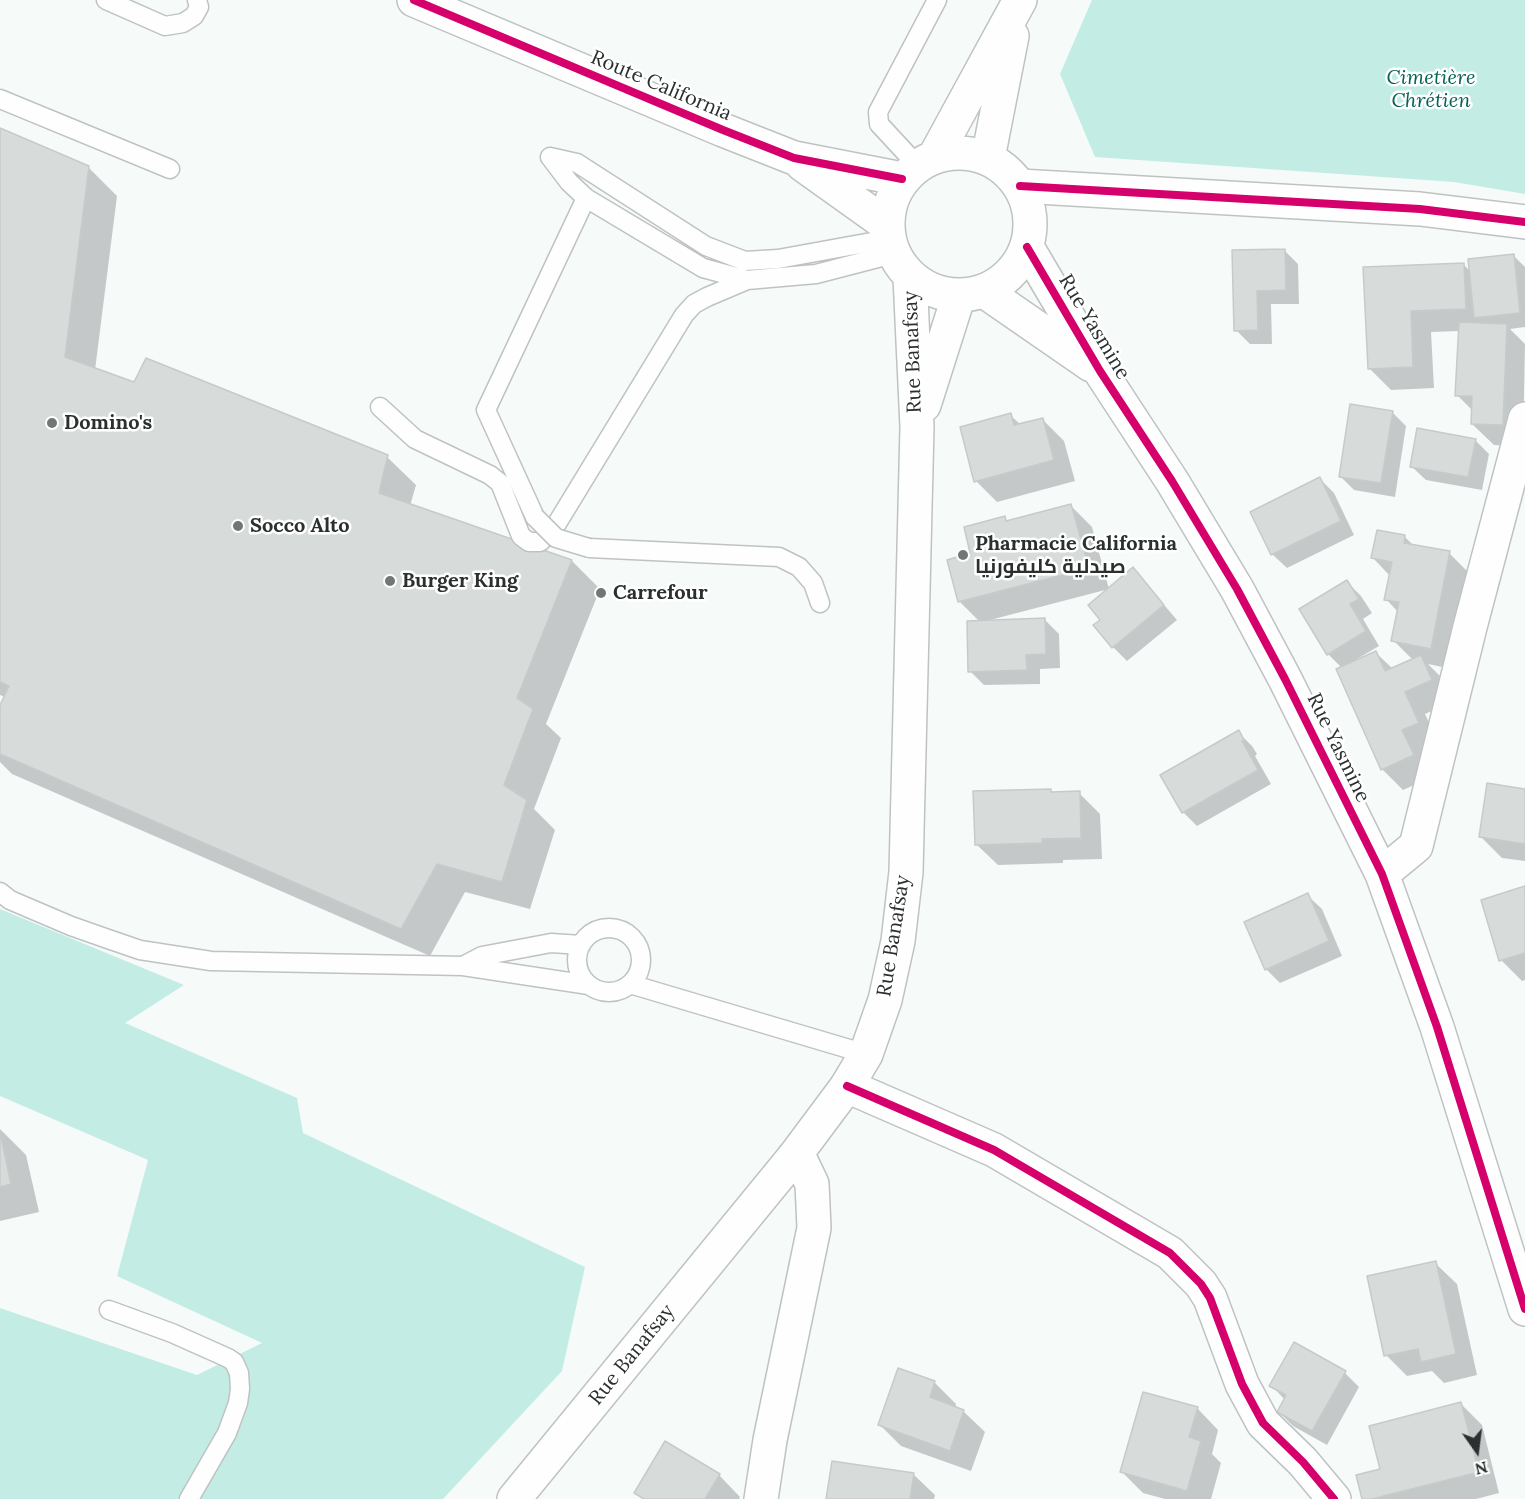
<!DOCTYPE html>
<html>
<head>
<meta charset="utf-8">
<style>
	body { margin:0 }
	#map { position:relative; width:1525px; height:1499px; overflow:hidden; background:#f6fbfa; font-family:Lora,serif }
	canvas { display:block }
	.north { position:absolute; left:1447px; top:1421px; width:60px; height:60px; -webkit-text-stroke:4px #fff; paint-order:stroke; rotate:166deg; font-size:16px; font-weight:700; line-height:24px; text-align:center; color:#2b302f }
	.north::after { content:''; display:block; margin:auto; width:21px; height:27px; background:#2b302f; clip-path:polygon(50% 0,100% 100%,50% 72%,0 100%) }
</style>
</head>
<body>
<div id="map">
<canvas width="1525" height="1499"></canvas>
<div class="north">N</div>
</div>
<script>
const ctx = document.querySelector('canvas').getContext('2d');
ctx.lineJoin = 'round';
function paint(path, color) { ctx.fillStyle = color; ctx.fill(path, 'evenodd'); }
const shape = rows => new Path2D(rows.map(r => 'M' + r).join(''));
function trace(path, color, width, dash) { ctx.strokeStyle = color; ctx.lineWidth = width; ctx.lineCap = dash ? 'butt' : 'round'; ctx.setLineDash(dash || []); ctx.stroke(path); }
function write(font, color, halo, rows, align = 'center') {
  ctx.font = font + ' Lora,Cairo,serif'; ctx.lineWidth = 5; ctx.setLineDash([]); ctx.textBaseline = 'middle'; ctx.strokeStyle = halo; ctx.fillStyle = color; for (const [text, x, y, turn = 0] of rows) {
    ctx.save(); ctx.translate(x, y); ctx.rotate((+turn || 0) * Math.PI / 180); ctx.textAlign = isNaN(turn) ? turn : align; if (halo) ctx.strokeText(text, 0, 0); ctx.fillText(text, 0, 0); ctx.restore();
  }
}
const green = shape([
	[1092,0,1525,0,1525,194,1454,182,1095,157,1060,74],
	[0,909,184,985,125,1023,297,1098,303,1133,585,1267,562,1371,443,1499,0,1499,0,1308,197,1375,262,1343,117,1276,148,1160,0,1096]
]);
const shadow = shape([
	[0,130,89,168,117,196,95,370,135,384,387,457,416,485,410,506,572,561,600,589,546,724,561,738,534,809,555,830,530,909,465,892,430,956,12,774,0,762,0,709,5,697,0,695],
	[1284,250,1298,264,1299,304,1271,304,1272,344,1250,344,1236,330,1234,252],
	[1514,256,1525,267,1525,327,1510,329,1525,344,1523,446,1494,445,1472,424,1473,411,1457,395,1460,331,1431,332,1434,388,1391,390,1369,368,1365,268,1463,264,1470,271],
	[1392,412,1406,426,1395,497,1354,490,1340,476],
	[1010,415,1021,425,1042,419,1064,441,1075,481,997,502,976,481],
	[1475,440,1489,454,1482,490,1426,480,1411,466],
	[1320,479,1334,493,1354,535,1287,568,1272,554],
	[1071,506,1092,527,1109,589,990,620,1045,620,1059,634,1060,668,1040,669,1040,684,984,685,970,671,980,622,959,601,972,555,1004,518,1009,522],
	[1404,536,1414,546,1449,553,1470,574,1452,669,1428,664,1442,678,1452,702,1425,714,1439,744,1434,776,1403,790,1382,769,1342,668,1328,654,1347,582,1361,596,1372,613,1363,619,1379,646,1357,659,1358,661,1376,653,1393,669,1413,660,1393,640,1398,612,1386,599,1390,576,1373,558],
	[1133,569,1177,620,1127,661,1113,647,1102,620],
	[1238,732,1252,746,1257,754,1255,756,1271,784,1197,826,1183,812],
	[1050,790,1054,794,1079,793,1100,814,1102,859,1063,860,1063,863,998,865,976,844],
	[1525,790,1525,861,1502,858,1480,836],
	[1525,888,1525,980,1522,981,1501,960],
	[1307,895,1322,909,1342,956,1280,983,1266,969],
	[0,1129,26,1155,39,1212,0,1221],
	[1435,1263,1457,1284,1477,1375,1444,1383,1432,1371,1407,1376,1386,1355],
	[1294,1344,1345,1373,1359,1387,1327,1445,1293,1426,1279,1412,1285,1400,1271,1385],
	[899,1370,935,1383,956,1404,955,1408,963,1411,985,1432,971,1471,901,1446,880,1425],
	[1461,1404,1482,1425,1499,1493,1476,1499,1363,1499,1381,1470],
	[1197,1408,1218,1430,1212,1454,1221,1463,1211,1499,1165,1499,1143,1493,1122,1472],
	[913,1474,935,1495,934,1499,828,1499],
	[719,1475,740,1497,739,1499,642,1499,636,1493]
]);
const building = shape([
	[0,128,89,166,65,357,134,382,146,358,388,455,379,493,572,560,517,698,533,709,504,785,527,800,502,882,437,864,401,929,0,754,0,705,9,686,0,682,0,128],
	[1285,249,1286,290,1257,291,1258,330,1234,331,1232,250,1285,249],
	[1514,254,1520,313,1474,318,1468,259,1514,254],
	[1464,263,1466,309,1411,311,1413,367,1368,369,1363,267,1464,263],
	[1459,322,1507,324,1503,425,1471,424,1472,396,1455,396,1459,322],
	[1350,404,1393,411,1381,483,1339,477,1350,404],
	[1011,413,1014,425,1043,418,1054,460,974,482,960,427,1011,413],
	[1417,428,1476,439,1468,477,1410,467,1417,428],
	[1320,477,1341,521,1271,555,1250,512,1320,477],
	[1071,504,1089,568,958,602,947,560,970,553,964,527,1005,516,1006,521,1071,504],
	[1377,530,1405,535,1404,543,1450,551,1431,649,1391,641,1399,602,1384,600,1392,562,1371,558,1377,530],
	[1133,567,1164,605,1112,648,1093,625,1100,620,1088,605,1133,567],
	[1347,580,1359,599,1350,604,1366,631,1327,655,1299,609,1347,580],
	[1045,618,1046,654,1026,655,1027,670,968,672,967,621,1045,618],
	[1376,651,1385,671,1421,655,1432,680,1405,692,1419,723,1402,730,1414,755,1381,770,1336,669,1376,651],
	[1239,730,1244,740,1242,741,1258,770,1182,813,1160,775,1239,730],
	[1487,783,1525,789,1525,844,1479,837,1487,783],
	[1051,789,1051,792,1080,791,1081,838,1042,839,1042,843,975,845,973,791,1051,789],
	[1525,886,1525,953,1499,961,1481,900,1525,886],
	[1308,893,1329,941,1265,970,1244,922,1308,893],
	[0,1132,11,1184,0,1187,0,1132],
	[1436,1261,1456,1354,1421,1362,1418,1349,1384,1356,1367,1276,1436,1261],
	[1294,1342,1346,1371,1312,1431,1277,1412,1286,1395,1269,1386,1294,1342],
	[898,1368,935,1381,930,1397,964,1410,950,1451,878,1425,898,1368],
	[1143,1392,1198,1407,1189,1437,1201,1441,1187,1491,1120,1472,1143,1392],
	[1461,1402,1479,1472,1372,1499,1362,1499,1356,1475,1380,1469,1369,1426,1461,1402],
	[665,1441,720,1474,705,1499,644,1499,634,1493,665,1441],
	[832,1461,914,1473,910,1499,826,1499,832,1461]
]);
const service = shape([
	[106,0,165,26,183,23,194,16,199,7,197,0],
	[0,99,170,169],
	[550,157,569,182,586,198,703,268,747,280,816,274,893,254],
	[550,157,577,163,706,246,745,261,778,259,888,239],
	[917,165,879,124,878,112,937,0],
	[380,407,415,439,490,475,500,483,521,536,529,542,540,542,553,530,684,315,694,304,707,297,747,280],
	[535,517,486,410,586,198],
	[589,548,779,557,799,567,813,583,820,603],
	[0,892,10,900,71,926,108,939,140,950,211,961,463,966,589,985],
	'577 960a32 32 0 1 1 64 0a32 32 0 1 1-64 0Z',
	[463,966,482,956,551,943,581,945],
	[630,984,866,1054],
	[109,1310,172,1333,228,1358,234,1362,239,1373,240,1389,238,1403,227,1433,189,1499]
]);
const minor = shape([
	[1020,186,1420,209,1525,222],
	[1027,247,1100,371,1172,481,1237,589,1285,679,1382,874,1437,1027,1525,1309],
	[984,291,1091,365],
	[1382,874,1416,846,1470,627,1525,419],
	[847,1086,994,1150,1170,1253,1201,1284,1210,1298,1242,1384,1263,1423,1303,1462,1334,1499],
	[761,1499,770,1440,814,1228,812,1184,802,1163,794,1157]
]);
const tertiary = shape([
	[414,0,723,130,794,158,902,179],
	[802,164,886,224]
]);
const secondary = shape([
	'888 224a71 71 0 1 1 142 0a71 71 0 1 1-142 0Z',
	[935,156,1020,0],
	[988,158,1012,36],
	[924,405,959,295],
	[514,1499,794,1157,847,1086,866,1054,885,1000,898,941,906,872,917,427,910,277]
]);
const serviceBridge = shape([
	[535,517,556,538,589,548]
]);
const cycleway = shape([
	[414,0,723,130,794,158,902,179],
	[1020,186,1420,209,1525,222],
	[1027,247,1100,371,1172,481,1237,589,1285,679,1382,874,1437,1027,1525,1309],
	[847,1086,994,1150,1170,1253,1201,1284,1210,1298,1242,1384,1263,1423,1303,1462,1334,1499]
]);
const markers = [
	[52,423,6,"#727776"],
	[238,526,6,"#727776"],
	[963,555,6,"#727776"],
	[390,581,6,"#727776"],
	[601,593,6,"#727776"]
];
const parkNames = [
	["Cimetière",1431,78],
	["Chrétien",1431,101]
];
const streetNames = [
	["Route California",661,86,23],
	["Rue Yasmine",1094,327,59],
	["Rue Banafsay",913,352,-92],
	["Rue Yasmine",1338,748,64],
	["Rue Banafsay",894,936,-81],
	["Rue Banafsay",632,1355,-51]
];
const poiNames = [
	["Domino's",64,423],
	["Socco Alto",250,526],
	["Pharmacie California",975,544],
	["صيدلية كليفورنيا",975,567],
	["Burger King",402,581],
	["Carrefour",613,593]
];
paint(green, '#c3ede4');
paint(shadow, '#0003');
paint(building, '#d7dcdb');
trace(building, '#c6cbca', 1.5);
trace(service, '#bec3c2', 21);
trace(minor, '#bec3c2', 36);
trace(tertiary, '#bec3c2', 36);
trace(secondary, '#bec3c2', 36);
trace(service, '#fefefe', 18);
trace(minor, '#fefefe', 33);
trace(tertiary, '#fefefe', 33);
trace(secondary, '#fefefe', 33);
trace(serviceBridge, '#bec3c2', 21, []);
trace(serviceBridge, '#fefefe', 18);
trace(cycleway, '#d6006c', 8);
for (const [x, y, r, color] of markers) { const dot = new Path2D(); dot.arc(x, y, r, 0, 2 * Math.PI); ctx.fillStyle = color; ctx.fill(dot); trace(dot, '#fff', 2); }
write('italic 20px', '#066457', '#fff', parkNames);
write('20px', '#2b302f', '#fff', streetNames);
write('bold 20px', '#2b302f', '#fff', poiNames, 'left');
</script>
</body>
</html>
